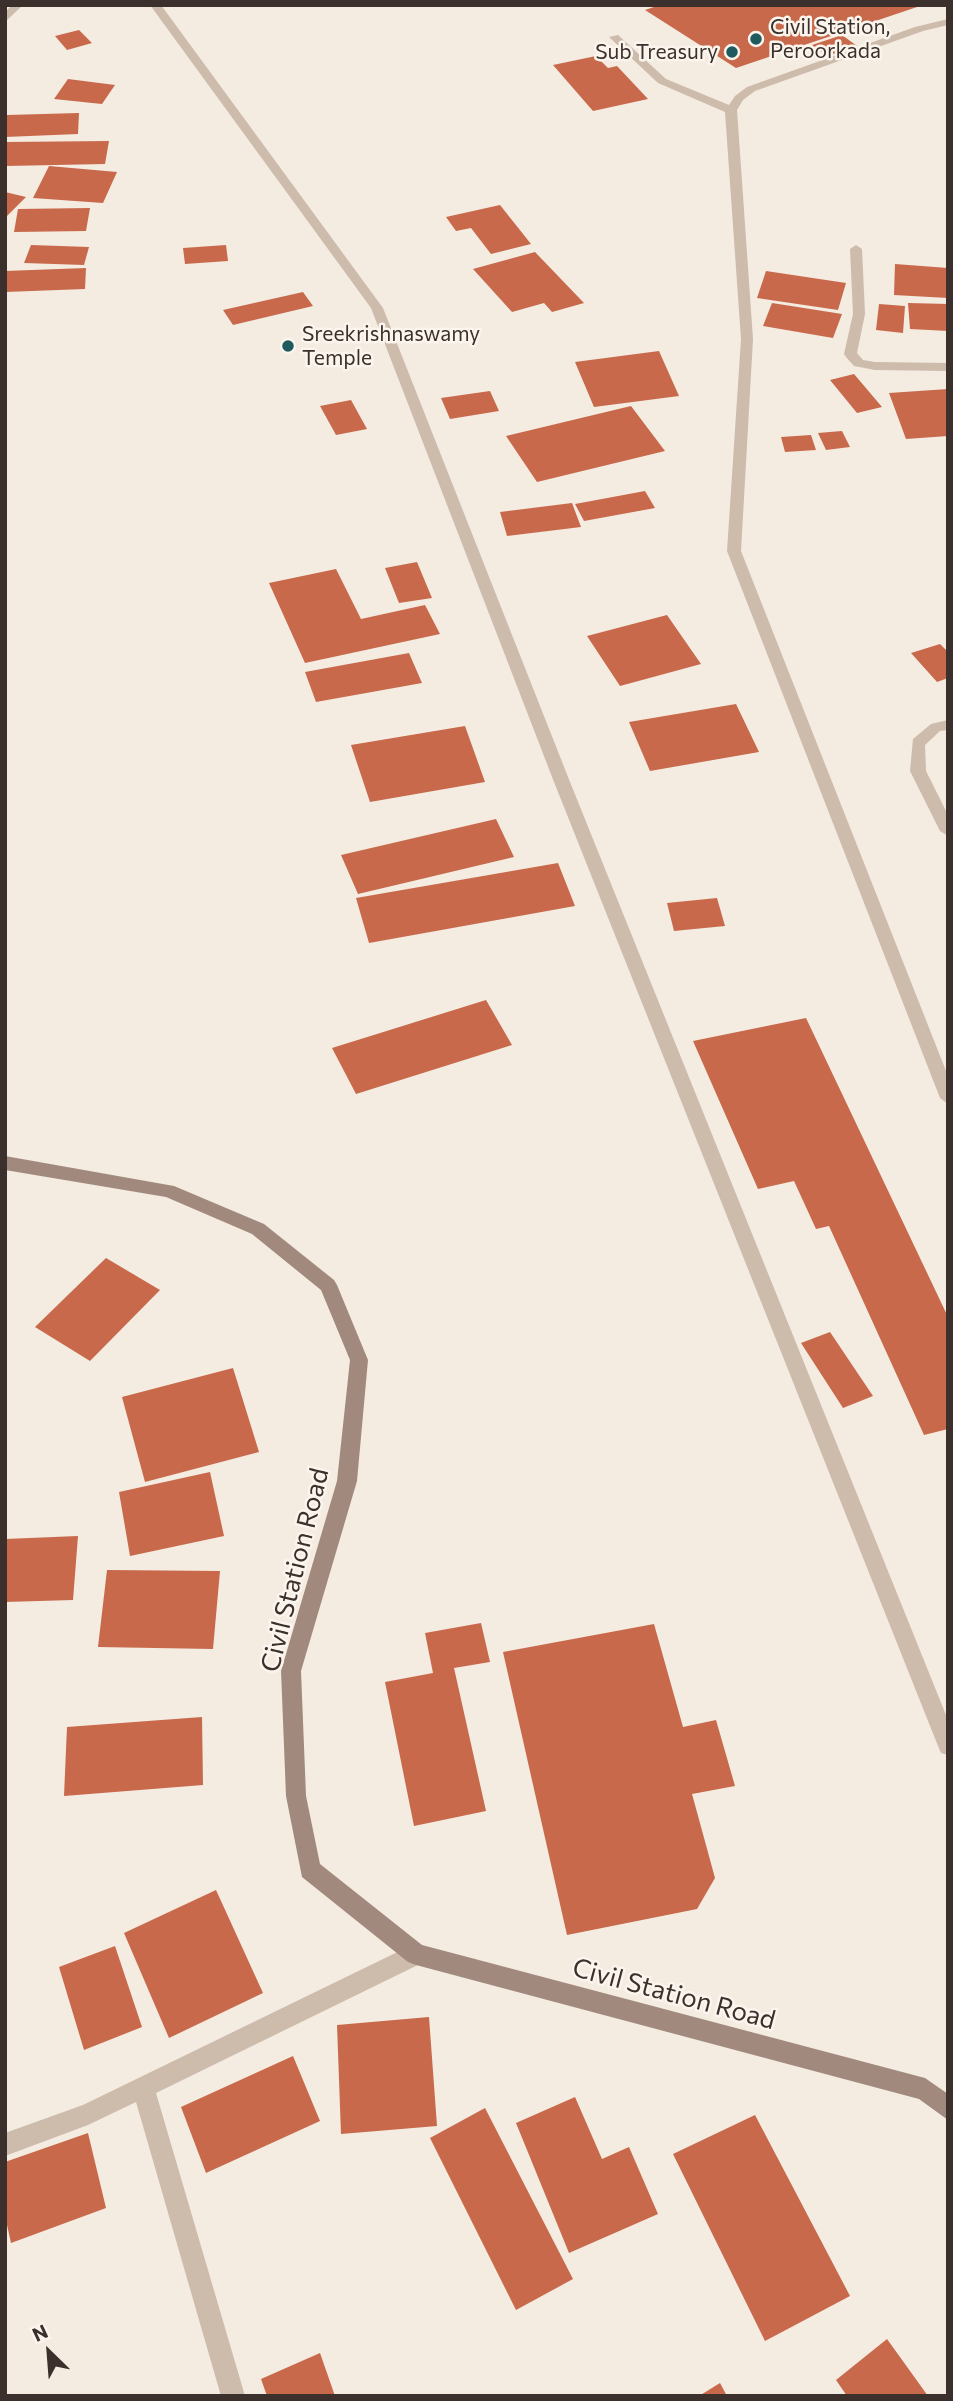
<!DOCTYPE html>
<html>
<head>
<meta charset="utf-8">
<style>
	body { margin:0 }
	#map { position:relative; width:953px; height:2401px; overflow:hidden; background:#f4ebe1; font-family:Commissioner,sans-serif }
	canvas { display:block }
	.frame { position:absolute; inset:0; border:7px solid #3b302b; pointer-events:none }
	.north { position:absolute; left:14px; top:2317px; width:70px; height:70px; -webkit-text-stroke:5px #fbf5ee; paint-order:stroke; rotate:335deg; font-size:19px; font-weight:700; line-height:28px; text-align:center; color:#3b302b }
	.north::after { content:''; display:block; margin:auto; width:24px; height:32px; background:#3b302b; clip-path:polygon(50% 0,100% 100%,50% 72%,0 100%) }
</style>
</head>
<body>
<div id="map">
<canvas width="953" height="2401"></canvas>
<div class="frame"></div>
<div class="north">N</div>
</div>
<script>
const ctx = document.querySelector('canvas').getContext('2d');
ctx.lineJoin = 'round';
function paint(path, color) { ctx.fillStyle = color; ctx.fill(path, 'evenodd'); }
const shape = rows => new Path2D(rows.map(r => 'M' + r).join(''));
function trace(path, color, width, dash) { ctx.strokeStyle = color; ctx.lineWidth = width; ctx.lineCap = dash ? 'butt' : 'round'; ctx.setLineDash(dash || []); ctx.stroke(path); }
function write(font, color, halo, rows, align = 'center') {
  ctx.font = font + ' Commissioner,sans-serif'; ctx.lineWidth = 5; ctx.setLineDash([]); ctx.textBaseline = 'middle'; ctx.strokeStyle = halo; ctx.fillStyle = color; for (const [text, x, y, turn = 0] of rows) {
    ctx.save(); ctx.translate(x, y); ctx.rotate((+turn || 0) * Math.PI / 180); ctx.textAlign = isNaN(turn) ? turn : align; if (halo) ctx.strokeText(text, 0, 0); ctx.fillText(text, 0, 0); ctx.restore();
  }
}
const building = shape([
	[660,5,920,5,920,6,736,68,645,10],
	[79,30,92,43,67,50,55,36],
	[842,35,857,46,827,56,812,45],
	[596,56,608,68,617,66,648,99,593,111,553,65],
	[68,79,115,85,102,104,54,99],
	[79,113,78,134,5,137,7,115],
	[109,141,105,164,5,166,6,142],
	[49,166,117,172,103,203,33,198],
	[5,192,26,197,5,218],
	[500,205,531,244,491,254,471,228,456,231,446,217],
	[90,208,86,231,14,232,18,209],
	[31,245,89,247,84,265,24,263],
	[226,245,228,261,185,264,183,248],
	[535,252,584,303,552,312,544,303,512,312,473,269],
	[895,264,948,268,948,298,894,295],
	[86,268,85,289,5,292,5,271],
	[766,271,846,283,838,310,757,298],
	[303,292,313,306,233,325,223,310],
	[772,303,842,314,833,338,763,326],
	[908,303,948,304,948,331,910,329],
	[879,304,905,306,903,333,876,330],
	[659,351,679,396,594,407,575,362],
	[854,374,882,407,857,413,830,380],
	[948,389,948,436,906,439,889,393],
	[490,391,499,411,450,419,441,398],
	[351,400,367,429,336,435,320,406],
	[631,406,665,451,537,482,506,436],
	[842,431,850,447,826,450,818,433],
	[811,435,816,450,785,452,781,437],
	[645,491,655,508,584,521,575,504],
	[572,503,581,527,507,536,500,512],
	[417,562,432,598,399,603,385,568],
	[336,569,361,619,425,605,440,634,305,663,269,583],
	[667,615,701,664,620,686,587,636],
	[940,644,948,652,948,678,937,682,911,653],
	[409,653,422,683,316,702,305,672],
	[736,704,759,752,650,771,629,722],
	[465,726,485,782,370,802,351,745],
	[496,819,514,857,358,894,341,855],
	[558,863,575,906,369,943,356,898],
	[717,898,725,926,674,931,667,903],
	[486,1000,512,1045,356,1094,332,1048],
	[806,1018,948,1317,948,1429,924,1435,829,1226,816,1229,794,1181,758,1189,693,1041],
	[106,1258,160,1290,90,1361,35,1327],
	[830,1332,873,1396,843,1408,801,1343],
	[233,1368,259,1452,145,1482,122,1397],
	[210,1472,224,1536,130,1556,119,1492],
	[78,1536,73,1600,5,1602,5,1539],
	[107,1570,220,1571,213,1649,98,1647],
	[481,1623,490,1662,454,1668,486,1811,414,1826,385,1682,433,1673,425,1633],
	[654,1624,683,1727,716,1720,735,1786,692,1794,715,1878,697,1909,567,1935,503,1652],
	[202,1717,203,1785,64,1796,67,1727],
	[216,1890,263,1993,169,2038,124,1933],
	[115,1946,142,2027,84,2050,59,1967],
	[429,2017,437,2126,341,2134,337,2025],
	[293,2056,320,2121,206,2173,181,2107],
	[575,2097,602,2159,629,2147,658,2214,569,2253,516,2123],
	[485,2108,573,2279,516,2310,430,2138],
	[755,2115,850,2296,765,2341,673,2154],
	[88,2133,106,2208,11,2243,5,2216,5,2162],
	[887,2339,928,2396,847,2396,836,2380],
	[320,2353,335,2396,267,2396,261,2379],
	[720,2383,727,2396,699,2396]
]);
const minor = shape([
	[12,5,23,5,5,22,5,12,12,5],
	[150,5,161,5,383,308,570,782,948,1720,948,1755,941,1753,938,1746,554,782,371,308,150,5],
	[948,19,948,25,923,31,755,91,743,100,737,110,753,339,741,551,948,1076,948,1104,940,1098,727,551,741,339,725,112,658,83,609,37,618,35,666,79,729,105,735,96,747,87,915,27,948,19],
	[856,245,862,249,865,314,857,353,863,360,875,362,948,363,948,371,875,370,854,366,846,357,844,354,853,314,850,249,856,245],
	[948,720,948,730,940,731,925,745,926,771,948,815,948,836,940,831,910,771,913,739,931,724,948,720],
	[416,1943,424,1946,427,1954,424,1962,156,2093,245,2396,221,2396,136,2102,88,2125,5,2156,5,2133,83,2105,416,1943]
]);
const secondary = shape([
	[5,1156,174,1186,264,1224,334,1280,337,1285,368,1360,357,1481,301,1671,306,1796,320,1864,422,1945,925,2078,948,2094,948,2120,919,2099,416,1965,408,1962,302,1877,286,1796,281,1671,337,1481,350,1360,321,1290,252,1234,166,1197,5,1170,5,1156]
]);
const markers = [
	[756,39,7,"#1f5a5e"],
	[732,52,7,"#1f5a5e"],
	[288,346,7,"#1f5a5e"]
];
const farPoinames = [
	["Civil Station,",770,27],
	["Peroorkada",770,51],
	["Sub Treasury",718,52,"right"],
	["Sreekrishnaswamy",302,334],
	["Temple",302,358]
];
const streetNames = [
	["Civil Station Road",295,1570,-76],
	["Civil Station Road",674,1994,15]
];
paint(building, '#c8694b');
paint(minor, '#cdbbac');
paint(secondary, '#a18a7d');
for (const [x, y, r, color] of markers) { const dot = new Path2D(); dot.arc(x, y, r, 0, 2 * Math.PI); ctx.fillStyle = color; ctx.fill(dot); trace(dot, '#fbf5ee', 2.5); }
write('21px', '#3b302b', '#fbf5ee', farPoinames, 'left');
write('26px', '#3b302b', '#fbf5ee', streetNames);
</script>
</body>
</html>
